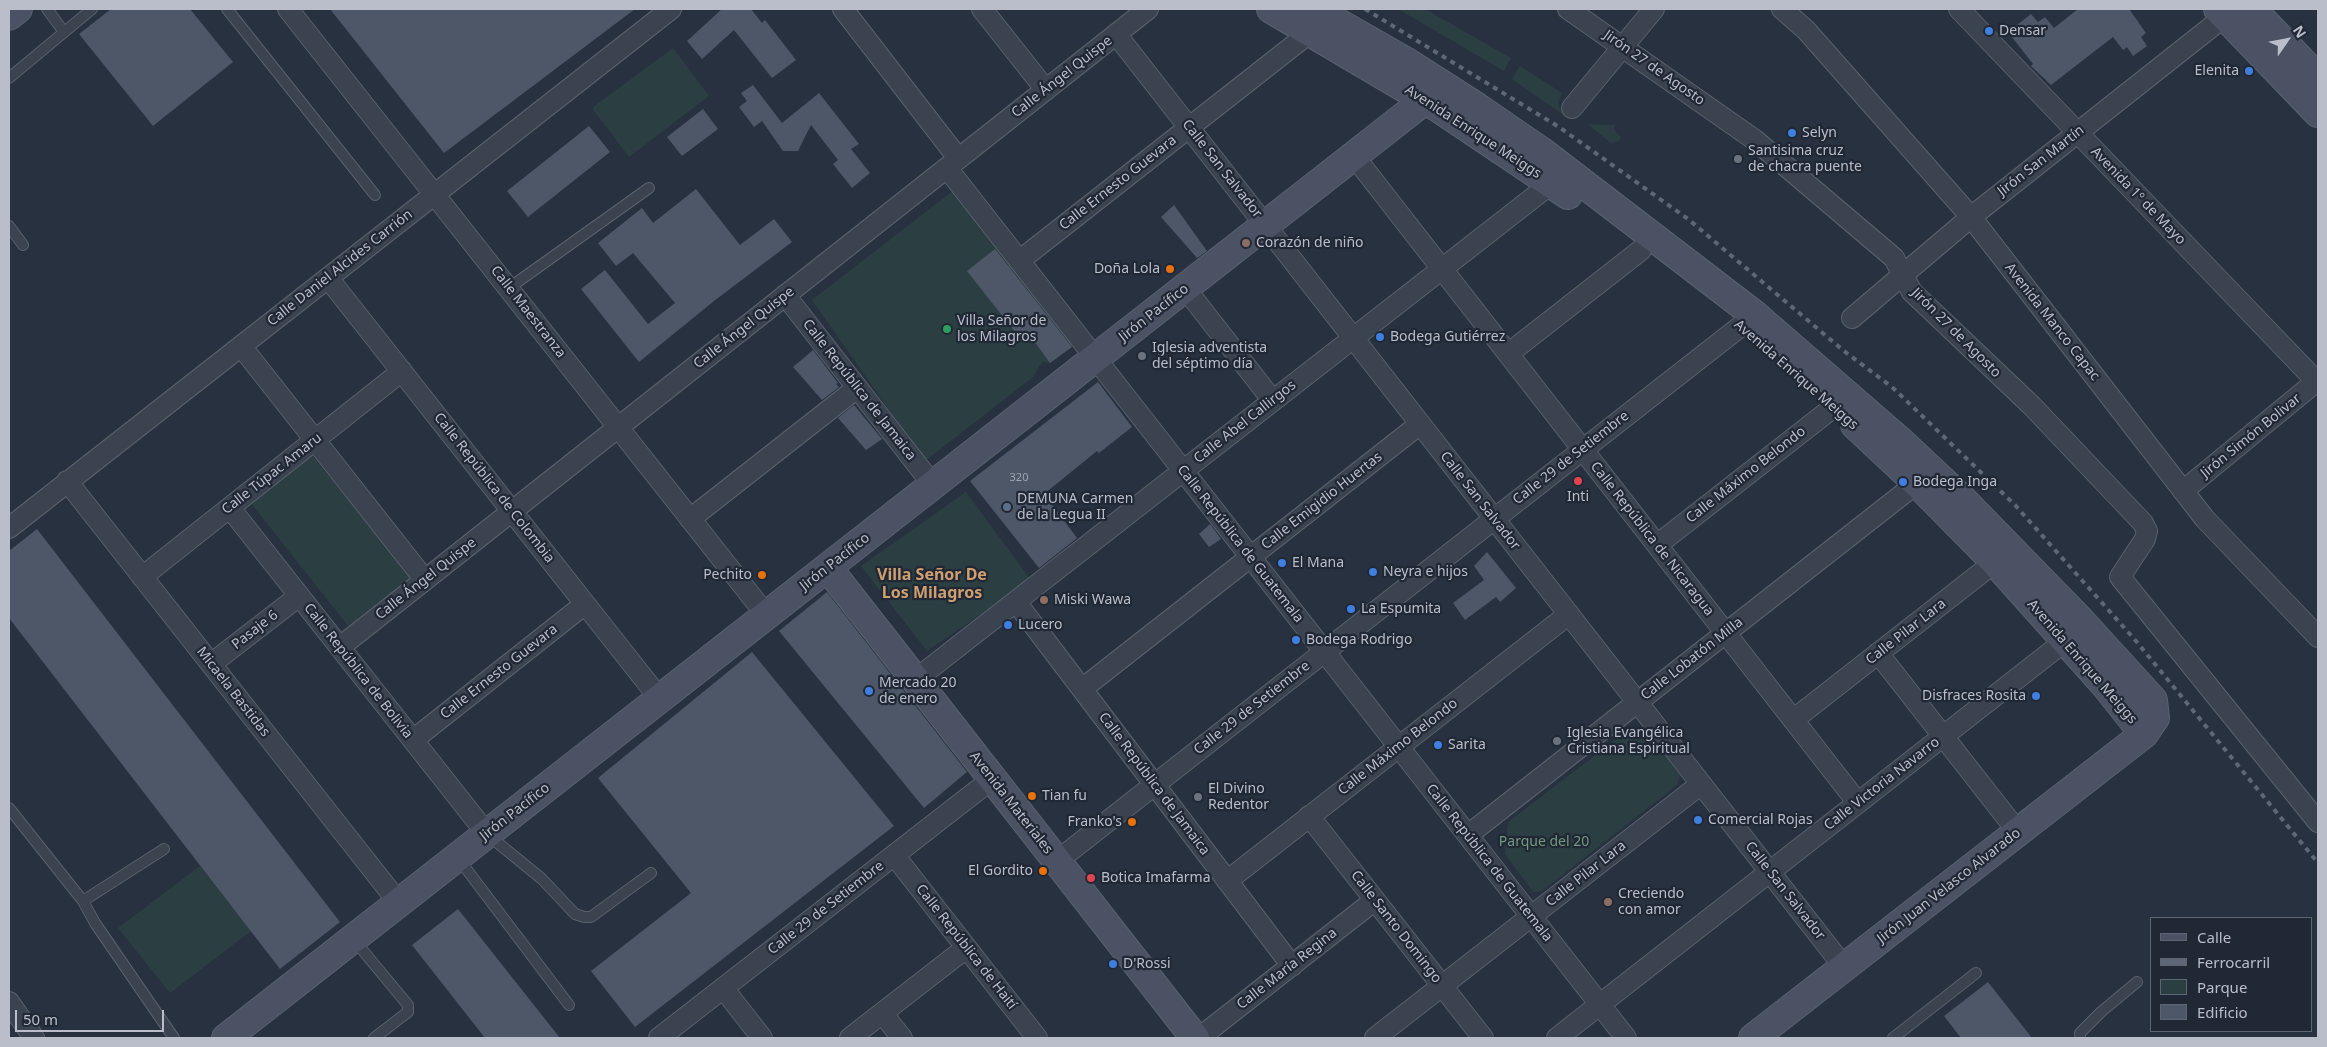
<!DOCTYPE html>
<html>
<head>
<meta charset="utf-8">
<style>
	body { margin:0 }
	#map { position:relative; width:2327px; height:1047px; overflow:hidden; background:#283140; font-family:"Noto Sans",sans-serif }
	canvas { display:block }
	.frame { position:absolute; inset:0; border:10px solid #b9beca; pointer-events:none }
	.legend { position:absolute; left:2150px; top:917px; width:162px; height:115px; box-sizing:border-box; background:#212835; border:1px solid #5e6471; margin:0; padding:6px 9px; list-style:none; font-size:15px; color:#b9beca }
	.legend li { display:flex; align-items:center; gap:10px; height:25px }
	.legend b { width:25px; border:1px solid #5e6471 }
	.north { position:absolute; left:2262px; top:15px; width:50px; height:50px; -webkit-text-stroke:4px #212835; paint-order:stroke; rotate:57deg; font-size:14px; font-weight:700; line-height:20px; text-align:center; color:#b9beca }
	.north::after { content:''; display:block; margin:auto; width:18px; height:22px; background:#b9beca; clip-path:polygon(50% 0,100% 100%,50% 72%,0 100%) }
	.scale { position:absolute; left:15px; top:1010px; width:149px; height:22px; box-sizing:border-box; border:2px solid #b9beca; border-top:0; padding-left:6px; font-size:15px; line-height:18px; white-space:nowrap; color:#b9beca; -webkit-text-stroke:4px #212835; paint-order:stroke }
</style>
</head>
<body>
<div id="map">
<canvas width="2327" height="1047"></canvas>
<div class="frame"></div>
<ul class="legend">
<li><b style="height:6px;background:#4a5263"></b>Calle</li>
<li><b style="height:6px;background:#5e6776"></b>Ferrocarril</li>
<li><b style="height:14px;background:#2b3f42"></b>Parque</li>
<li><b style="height:14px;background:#4e5768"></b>Edificio</li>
</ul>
<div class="north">N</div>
<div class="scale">50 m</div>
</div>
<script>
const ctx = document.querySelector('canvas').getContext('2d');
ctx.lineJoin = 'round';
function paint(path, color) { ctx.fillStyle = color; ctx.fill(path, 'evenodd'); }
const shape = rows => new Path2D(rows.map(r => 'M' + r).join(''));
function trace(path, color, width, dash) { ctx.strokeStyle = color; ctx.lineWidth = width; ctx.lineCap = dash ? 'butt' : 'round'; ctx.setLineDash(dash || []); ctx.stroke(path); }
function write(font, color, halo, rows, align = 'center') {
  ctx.font = font + ' "Noto Sans",sans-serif'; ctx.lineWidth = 4.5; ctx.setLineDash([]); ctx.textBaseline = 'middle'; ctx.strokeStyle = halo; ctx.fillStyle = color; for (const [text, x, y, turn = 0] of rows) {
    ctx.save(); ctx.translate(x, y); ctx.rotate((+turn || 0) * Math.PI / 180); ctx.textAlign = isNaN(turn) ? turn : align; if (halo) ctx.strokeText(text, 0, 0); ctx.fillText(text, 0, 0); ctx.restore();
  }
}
const green = shape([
	[1398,9,1425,9,1511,58,1504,71],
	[673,48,709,96,629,157,592,108],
	[1520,66,1562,93,1558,103,1562,114,1512,79],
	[1587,124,1614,125,1614,130,1621,137,1619,141,1611,143],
	[954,190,1075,344,1050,363,1042,362,1033,377,925,461,812,300],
	[310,453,411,577,348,626,250,502],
	[966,492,1031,580,927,651,861,566],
	[1631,728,1643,728,1680,775,1677,785,1542,891,1533,892,1505,854,1508,822],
	[200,866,251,931,170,993,118,928]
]);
const building = shape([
	[111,9,190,9,233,62,153,126,79,34],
	[330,9,635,9,444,153],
	[722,9,751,9,762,23,765,20,796,60,772,78,734,30,702,59,687,41],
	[2078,9,2129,9,2146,33,2141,37,2147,46,2133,56,2127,47,2123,50,2113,37,2051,85,2031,66,2033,64,2008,32,2031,14,2038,22,2045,17,2054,28],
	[753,85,782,123,819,93,859,144,851,149,870,173,852,188,833,164,838,160,811,125,798,151,783,151,762,121,754,127,739,107,747,101,741,93],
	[703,109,718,129,682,156,667,137],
	[589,126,610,152,528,217,507,191],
	[696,189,740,245,774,219,792,242,714,301,639,362,581,289,605,270,648,324,675,303,633,253,616,266,598,243,642,208,653,223],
	[1174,205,1207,251,1197,258,1161,217],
	[995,249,1072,347,1050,363,1027,331,1019,337,967,271],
	[813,350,838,383,836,384,839,387,822,400,793,367],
	[1098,382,1132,427,1099,453,1097,451,1044,494,1077,538,1039,568,970,481],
	[854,405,882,439,866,450,838,418],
	[1210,524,1221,539,1209,547,1199,534],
	[37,529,340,922,280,969,9,618,9,551],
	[1487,552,1516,588,1500,602,1496,597,1465,620,1453,603,1484,580,1474,566],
	[827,592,967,772,924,808,779,631],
	[752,652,894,826,635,1027,591,971,691,893,598,778],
	[458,909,560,1038,485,1038,412,945],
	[1988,982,2032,1038,1961,1038,1944,1016]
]);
const lane = shape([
	[47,9,64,32],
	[227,9,375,195],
	[9,78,92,9],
	[9,226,23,245],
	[509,288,649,188],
	[9,808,83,901,95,923,174,1038],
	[488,835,542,879,575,914,584,917,591,917,651,873],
	[458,858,569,1005],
	[83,901,164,849],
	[354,940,408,1005,408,1012,374,1038],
	[1893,1038,1976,973],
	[2080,1038,2080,1033,2101,1012,2137,982]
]);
const street = shape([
	[288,9,767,616],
	[843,9,958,158],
	[982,9,1046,90],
	[1568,9,1755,140,1894,258,1912,292,2032,406,2143,523,2147,531,2145,539,2120,577,2318,822],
	[1782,9,1806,30,1971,217,2205,519,2318,637],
	[1959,9,2318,383],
	[1116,34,1844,967],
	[1572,108,1654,9],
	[1354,156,1858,803],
	[947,168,1626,1038],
	[1019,261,1312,31],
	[328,278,660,699],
	[1185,288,1273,401],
	[785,295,933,485],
	[1852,318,1971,217,2234,9],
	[241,346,425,580],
	[1508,354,1641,250],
	[67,481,399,903],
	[2183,491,2318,380],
	[230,508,487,834],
	[690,519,857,388],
	[9,528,671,9],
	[1657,545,1835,406],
	[142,577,402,371],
	[1016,602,1292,966],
	[340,647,1148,9],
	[1878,653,2018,832],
	[211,664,299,596],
	[915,680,1552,183],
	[1082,689,1420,424],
	[1793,720,1995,562],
	[413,740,585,604],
	[1309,816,1483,1038],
	[1468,835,1917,483],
	[894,855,1037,1038],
	[1057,861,1755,315],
	[1227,881,1569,614],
	[723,988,762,1038],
	[9,1002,34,1038],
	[882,1013,902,1038],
	[659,1038,992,779],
	[850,1038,966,948],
	[1199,1038,1375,900],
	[1375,1038,1701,784],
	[1557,1038,2065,641]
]);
const secondary = shape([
	[1271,9,1437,107,1568,195],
	[1314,9,1405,61,1477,107,1541,151,1755,315,1899,440,1962,499,2081,621,2153,700,2155,718,2144,734,1753,1038],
	[2218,9,2318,113],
	[2252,9,2318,78],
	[9,16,18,9],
	[1855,425,1917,483,1995,562,2105,685,2144,734],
	[828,568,1195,1038],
	[226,1038,1425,100,1438,82]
]);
const rail = shape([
	[1365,9,1559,127,1688,219,1844,351,1892,387,2015,505,2136,641,2318,863]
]);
const markers = [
	[1989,31,5,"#3f7fe0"],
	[2249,71,5,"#3f7fe0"],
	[1792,133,5,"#3f7fe0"],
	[1738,159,5,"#6b7280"],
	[1246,243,5,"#8d6e63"],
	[1170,269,5,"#e8710a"],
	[947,329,5,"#2e9e5b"],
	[1380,337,5,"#3f7fe0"],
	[1142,356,5,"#6b7280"],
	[1578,481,5,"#e0444e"],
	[1903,482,5,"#3f7fe0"],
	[1007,507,5,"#5c6f8a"],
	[1282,563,5,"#3f7fe0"],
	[1373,572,5,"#3f7fe0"],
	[762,575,5,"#e8710a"],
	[1044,600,5,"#8d6e63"],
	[1351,609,5,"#3f7fe0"],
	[1008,625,5,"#3f7fe0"],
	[1296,640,5,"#3f7fe0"],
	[869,691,5,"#3f7fe0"],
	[2036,696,5,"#3f7fe0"],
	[1557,741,5,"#6b7280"],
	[1438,745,5,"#3f7fe0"],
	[1032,796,5,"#e8710a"],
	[1198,797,5,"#6b7280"],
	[1698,820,5,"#3f7fe0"],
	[1132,822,5,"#e8710a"],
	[1043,871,5,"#e8710a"],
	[1091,878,5,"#e0444e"],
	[1608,902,5,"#8d6e63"],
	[1113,964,5,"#3f7fe0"]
];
const numberNames = [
	["320",1019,478]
];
const poiNames = [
	["Densar",1999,31],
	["Elenita",2239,71,"right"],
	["Selyn",1802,133],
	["Santisima cruz",1748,151],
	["de chacra puente",1748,167],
	["Corazón de niño",1256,243],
	["Doña Lola",1160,269,"right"],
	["Villa Señor de",957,321],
	["los Milagros",957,337],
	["Bodega Gutiérrez",1390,337],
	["Iglesia adventista",1152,348],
	["del séptimo día",1152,364],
	["Bodega Inga",1913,482],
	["Inti",1578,497,"center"],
	["DEMUNA Carmen",1017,499],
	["de la Legua II",1017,515],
	["El Mana",1292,563],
	["Neyra e hijos",1383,572],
	["Pechito",752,575,"right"],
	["Miski Wawa",1054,600],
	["La Espumita",1361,609],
	["Lucero",1018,625],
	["Bodega Rodrigo",1306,640],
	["Mercado 20",879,683],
	["de enero",879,699],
	["Disfraces Rosita",2026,696,"right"],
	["Iglesia Evangélica",1567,733],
	["Cristiana Espiritual",1567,749],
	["Sarita",1448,745],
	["El Divino",1208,789],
	["Redentor",1208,805],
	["Tian fu",1042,796],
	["Comercial Rojas",1708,820],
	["Franko's",1122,822,"right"],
	["El Gordito",1033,871,"right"],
	["Botica Imafarma",1101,878],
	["Creciendo",1618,894],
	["con amor",1618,910],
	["D'Rossi",1123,964]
];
const streetNames = [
	["Jirón 27 de Agosto",1654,68,35],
	["Calle Ángel Quispe",1062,77,-38],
	["Avenida Enrique Meiggs",1473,132,33],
	["Jirón San Martín",2041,161,-38],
	["Calle San Salvador",1222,169,52],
	["Calle Ernesto Guevara",1118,183,-38],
	["Avenida 1º de Mayo",2138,196,46],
	["Calle Daniel Alcides Carrión",340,268,-38],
	["Calle Maestranza",528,312,52],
	["Jirón Pacífico",1154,313,-38],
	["Avenida Manco Capac",2052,322,52],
	["Calle Ángel Quispe",744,328,-38],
	["Jirón 27 de Agosto",1956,333,45],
	["Avenida Enrique Meiggs",1796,375,41],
	["Calle República de Jamaica",859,390,52],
	["Calle Abel Callirgos",1245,422,-38],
	["Jirón Simón Bolivar",2251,436,-39],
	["Calle 29 de Setiembre",1571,458,-38],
	["Calle Túpac Amaru",272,474,-38],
	["Calle Máximo Belondo",1746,475,-38],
	["Calle República de Colombia",494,488,52],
	["Calle Emigidio Huertas",1322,501,-38],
	["Calle San Salvador",1480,501,52],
	["Calle República de Nicaragua",1652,539,52],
	["Calle República de Guatemala",1240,544,52],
	["Jirón Pacífico",835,562,-38],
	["Calle Ángel Quispe",426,579,-38],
	["Pasaje 6",255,630,-38],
	["Calle Pilar Lara",1906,632,-38],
	["Calle Lobatón Milla",1692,659,-38],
	["Avenida Enrique Meiggs",2082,662,49],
	["Calle República de Bolivia",358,671,52],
	["Calle Ernesto Guevara",499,672,-38],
	["Micaela Bastidas",233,692,52],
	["Calle 29 de Setiembre",1252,708,-38],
	["Calle Máximo Belondo",1398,747,-38],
	["Calle República de Jamaica",1154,784,53],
	["Calle Victoria Navarro",1882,784,-38],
	["Avenida Materiales",1011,803,52],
	["Jirón Pacífico",515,812,-38],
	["Calle República de Guatemala",1489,863,52],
	["Calle Pilar Lara",1586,874,-38],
	["Jirón Juan Velasco Alvarado",1949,886,-38],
	["Calle San Salvador",1785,891,52],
	["Calle 29 de Setiembre",826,908,-38],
	["Calle Santo Domingo",1396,927,52],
	["Calle República de Haití",966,947,52],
	["Calle María Regina",1287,969,-38]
];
const parkNames = [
	["Parque del 20",1544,842]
];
const quarterNames = [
	["Villa Señor De",932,575],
	["Los Milagros",932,593]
];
paint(green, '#2b3f42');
paint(building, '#4e5768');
trace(lane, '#5a616d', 12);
trace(street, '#5a616d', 22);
trace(secondary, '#5a616d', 30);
trace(lane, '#3c4350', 10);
trace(street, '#3c4350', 20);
trace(secondary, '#4a5263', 28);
trace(rail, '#5e6776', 4, [5, 5]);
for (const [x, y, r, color] of markers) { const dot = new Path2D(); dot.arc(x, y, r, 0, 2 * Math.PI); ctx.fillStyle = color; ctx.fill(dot); trace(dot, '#212835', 2); }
write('11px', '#9ea4b2', null, numberNames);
write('14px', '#b9beca', '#212835', poiNames, 'left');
write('14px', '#b9beca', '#212835', streetNames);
write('14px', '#72997d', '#212835', parkNames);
write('bold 16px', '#cf9f6f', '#212835', quarterNames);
</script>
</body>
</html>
